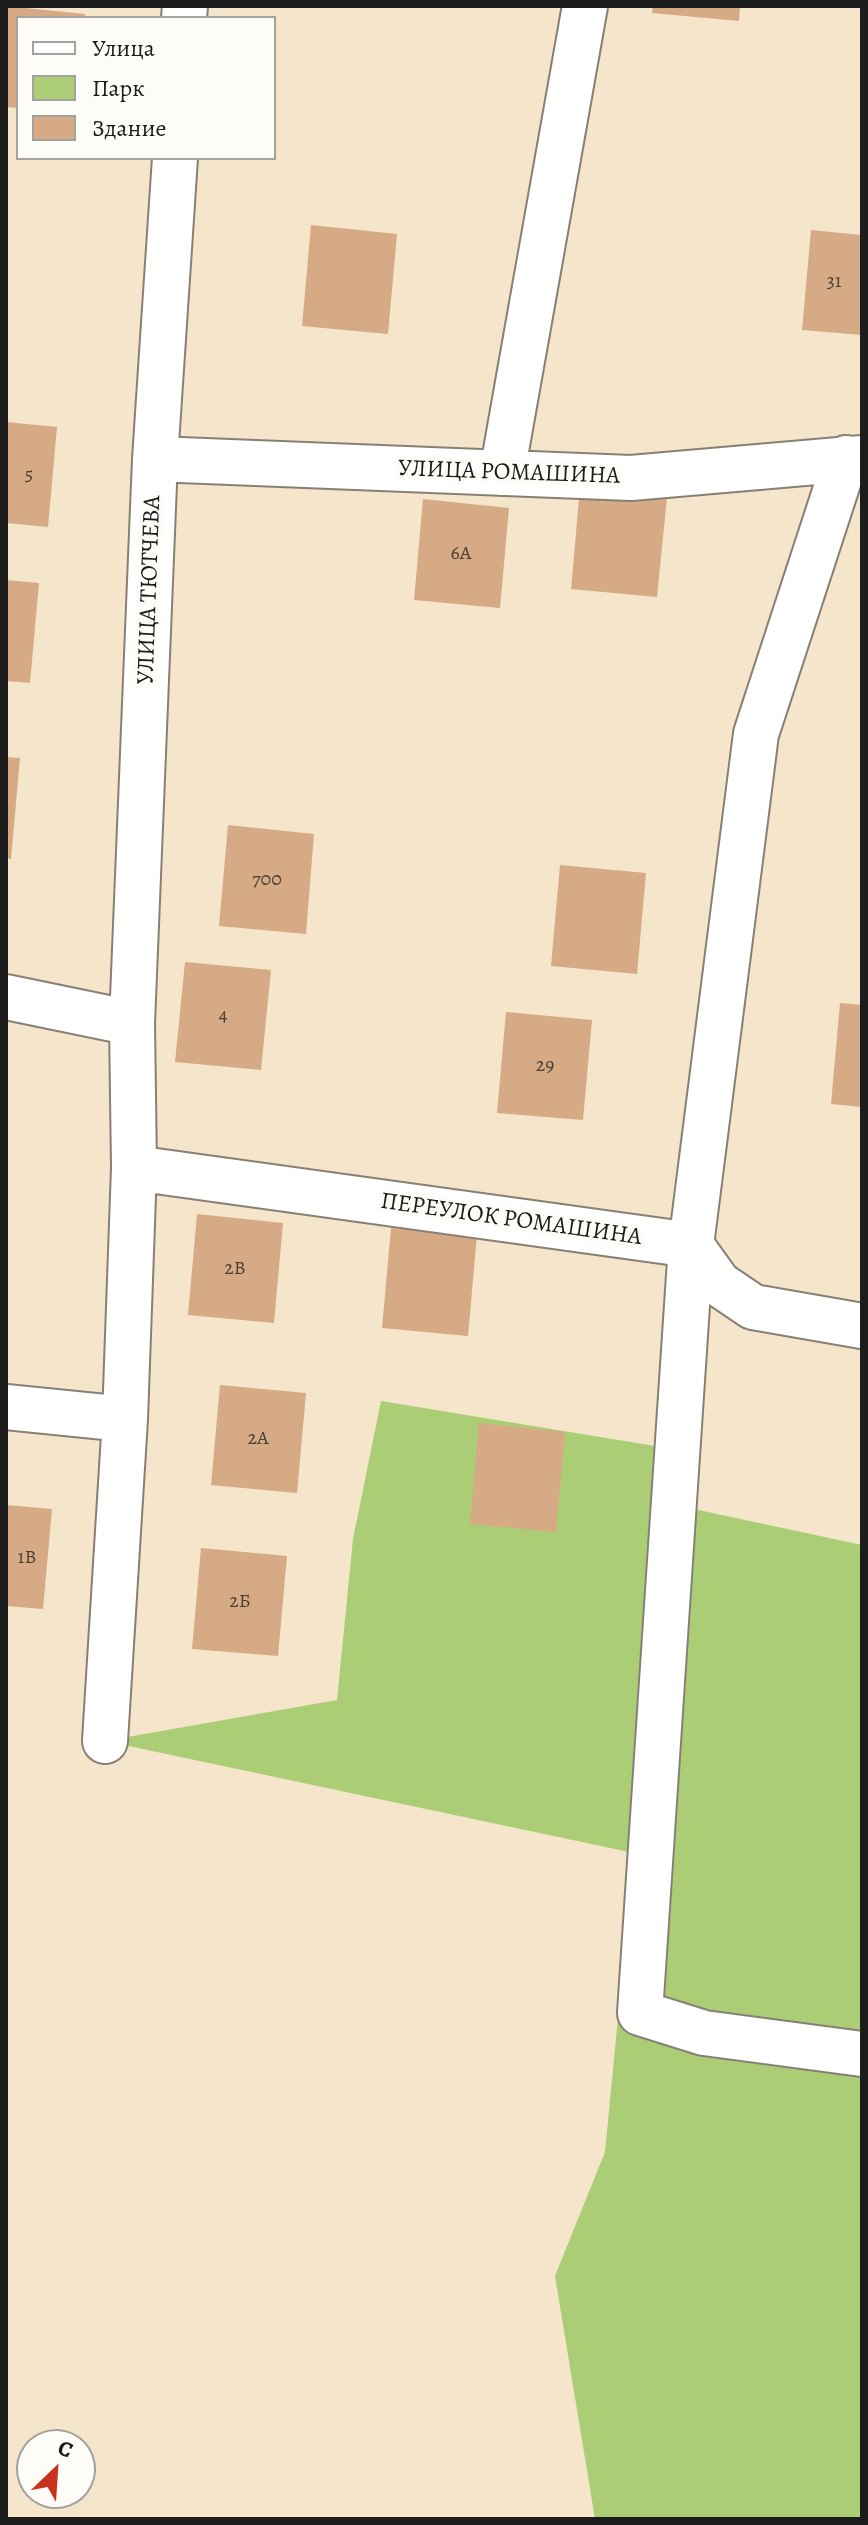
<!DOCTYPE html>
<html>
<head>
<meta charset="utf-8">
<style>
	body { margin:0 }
	#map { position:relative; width:868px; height:2525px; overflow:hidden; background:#f4e5cb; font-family:Alegreya,serif }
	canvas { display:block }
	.frame { position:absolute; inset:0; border:8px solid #1c1c1c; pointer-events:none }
	.legend { position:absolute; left:16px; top:16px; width:260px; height:144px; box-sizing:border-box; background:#fdfcf7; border:2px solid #a3a29f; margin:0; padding:10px 14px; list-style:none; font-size:24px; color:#1c1c1c }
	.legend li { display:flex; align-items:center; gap:16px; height:40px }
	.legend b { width:40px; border:2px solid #a3a29f }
	.north { position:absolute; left:16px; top:2429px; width:80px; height:80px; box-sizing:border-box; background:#fdfcf7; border:2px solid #a3a29f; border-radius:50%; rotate:25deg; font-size:22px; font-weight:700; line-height:32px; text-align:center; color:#1c1c1c }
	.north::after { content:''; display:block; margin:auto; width:28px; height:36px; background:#c8321e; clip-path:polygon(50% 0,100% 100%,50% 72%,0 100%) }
</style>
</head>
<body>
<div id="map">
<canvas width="868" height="2525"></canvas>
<div class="frame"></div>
<ul class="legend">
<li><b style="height:10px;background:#fff"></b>Улица</li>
<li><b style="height:22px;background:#aacd76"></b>Парк</li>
<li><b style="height:22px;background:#d6aa85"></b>Здание</li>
</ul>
<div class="north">С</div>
</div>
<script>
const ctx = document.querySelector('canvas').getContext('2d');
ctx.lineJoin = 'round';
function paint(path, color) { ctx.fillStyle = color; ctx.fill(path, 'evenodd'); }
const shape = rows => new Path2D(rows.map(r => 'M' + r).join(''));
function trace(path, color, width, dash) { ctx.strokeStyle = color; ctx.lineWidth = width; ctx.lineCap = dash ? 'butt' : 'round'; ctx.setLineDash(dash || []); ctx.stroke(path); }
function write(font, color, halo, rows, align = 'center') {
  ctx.font = font + ' Alegreya,serif'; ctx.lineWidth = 8; ctx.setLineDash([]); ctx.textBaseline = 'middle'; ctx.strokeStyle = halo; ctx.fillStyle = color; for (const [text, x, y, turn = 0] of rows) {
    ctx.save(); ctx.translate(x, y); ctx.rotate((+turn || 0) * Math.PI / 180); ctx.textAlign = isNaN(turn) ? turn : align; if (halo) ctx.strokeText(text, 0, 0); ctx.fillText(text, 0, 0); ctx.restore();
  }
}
const green = shape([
	[381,1401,661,1447,675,1505,862,1545,862,2519,595,2519,555,2276,605,2152,634,1853,105,1741,337,1700,353,1539]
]);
const building = shape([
	[6,6,85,14,84,18,18,18,18,108,6,107],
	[653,6,740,6,739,21,652,13],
	[311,225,397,234,388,334,302,326],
	[811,230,862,235,862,335,802,330],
	[6,422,57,427,48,527,6,523],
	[580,488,667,497,657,597,571,589],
	[423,499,509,508,500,608,414,600],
	[6,580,39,583,30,683,6,681],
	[6,757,20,758,11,859,6,858],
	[228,825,314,834,306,934,219,926],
	[560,865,646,873,637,974,551,966],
	[185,962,271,970,261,1070,175,1062],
	[840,1003,862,1005,862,1107,831,1104],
	[506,1012,592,1020,583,1120,497,1113],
	[197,1214,283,1223,274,1323,188,1315],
	[391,1228,477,1235,468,1336,382,1328],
	[220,1385,306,1393,297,1493,211,1485],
	[479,1423,565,1432,556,1532,470,1524],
	[6,1505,52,1509,43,1609,6,1606],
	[201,1548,287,1556,278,1656,192,1649]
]);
const minor = shape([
	[184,18,185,6],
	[846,458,756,734,691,1245,640,2013,704,2033,862,2054],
	[155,459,631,478,862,458],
	[502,473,585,6],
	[6,997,132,1023],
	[134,1168,691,1245,719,1284,753,1307,862,1326],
	[6,1407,125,1419],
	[105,1741,125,1419,134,1168,132,1023,155,459,175,158]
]);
const numberNames = [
	["31",834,282],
	["5",29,475],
	["6А",461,554],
	["700",267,880],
	["4",223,1016],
	["29",545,1066],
	["2В",235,1269],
	["2А",258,1439],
	["1В",27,1558],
	["2Б",240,1602]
];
const streetNames = [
	["УЛИЦА РОМАШИНА",509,473,2],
	["УЛИЦА ТЮТЧЕВА",150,590,-88],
	["ПЕРЕУЛОК РОМАШИНА",511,1220,8]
];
paint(green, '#aacd76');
paint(building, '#d6aa85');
trace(minor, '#888074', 48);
trace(minor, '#fff', 44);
write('20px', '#4a4036', null, numberNames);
write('24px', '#1c1c1c', '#fdfcf7', streetNames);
</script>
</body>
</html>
